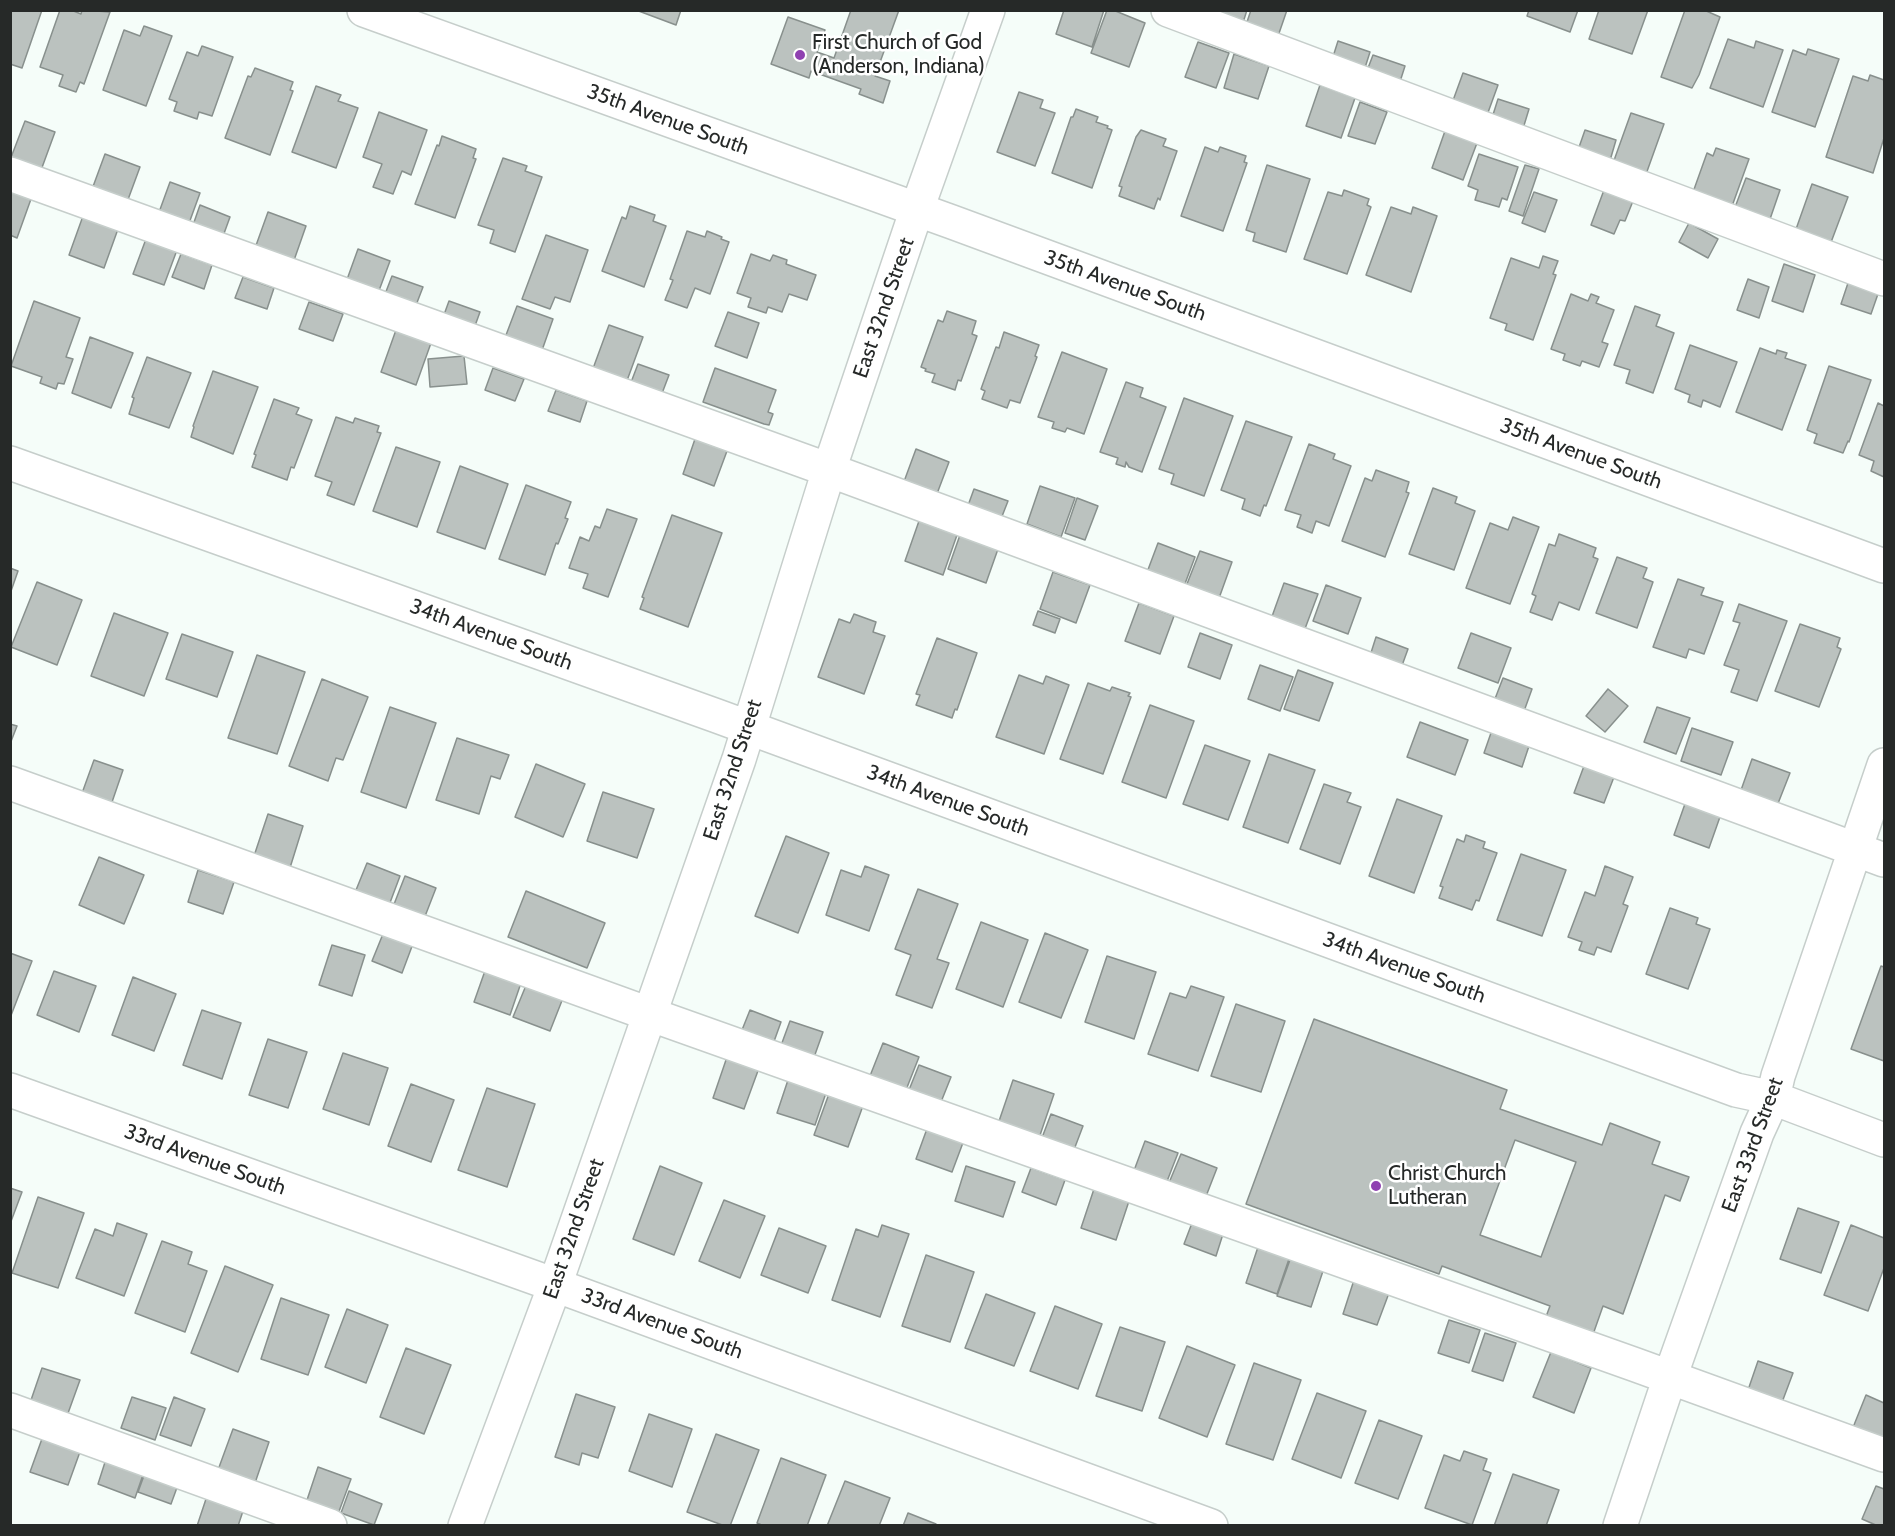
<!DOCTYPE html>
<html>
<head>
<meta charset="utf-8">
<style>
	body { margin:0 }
	#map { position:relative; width:1895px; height:1536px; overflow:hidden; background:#f5fdf9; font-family:Cabin,sans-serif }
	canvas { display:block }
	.frame { position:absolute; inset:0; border:12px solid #262928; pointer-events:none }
</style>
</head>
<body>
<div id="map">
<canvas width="1895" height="1536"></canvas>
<div class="frame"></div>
</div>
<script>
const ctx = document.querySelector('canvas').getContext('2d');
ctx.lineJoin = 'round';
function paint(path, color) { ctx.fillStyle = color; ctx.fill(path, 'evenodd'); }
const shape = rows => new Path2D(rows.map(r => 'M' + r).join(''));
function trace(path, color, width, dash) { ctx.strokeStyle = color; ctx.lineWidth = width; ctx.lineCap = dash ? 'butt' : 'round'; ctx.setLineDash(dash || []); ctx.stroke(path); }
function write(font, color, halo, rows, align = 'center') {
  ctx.font = font + ' Cabin,sans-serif'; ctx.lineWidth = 5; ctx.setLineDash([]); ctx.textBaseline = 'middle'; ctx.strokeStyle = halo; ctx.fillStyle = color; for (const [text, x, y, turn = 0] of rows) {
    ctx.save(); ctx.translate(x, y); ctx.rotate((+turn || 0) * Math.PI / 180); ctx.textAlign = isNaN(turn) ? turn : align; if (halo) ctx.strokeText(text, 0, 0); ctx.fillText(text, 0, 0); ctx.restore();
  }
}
const building = shape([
	[10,10,42,10,22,68,10,64,10,10],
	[60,10,71,10,81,14,82,10,110,12,84,84,80,82,76,92,59,86,63,75,40,67,60,10],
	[636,10,681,10,676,25,636,10],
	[851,10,899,10,875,76,890,81,883,103,859,94,861,89,811,71,809,78,771,64,788,17,825,30,817,52,834,58,851,10],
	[1064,10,1104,10,1092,47,1056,34,1064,10],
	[1107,10,1113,10,1145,23,1129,67,1091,53,1107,10],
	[1209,10,1247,10,1241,29,1209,10],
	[1251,10,1287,10,1276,42,1244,31,1251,10],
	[1529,10,1578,10,1570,32,1527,16,1529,10],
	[1599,10,1648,10,1632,54,1589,39,1599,10],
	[1685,10,1704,10,1720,17,1699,75,1692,88,1661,77,1685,10],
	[144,26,172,36,146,106,103,90,124,30,140,36,144,26],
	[1728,39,1754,48,1756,41,1783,50,1763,107,1710,88,1728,39],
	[1338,41,1370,52,1363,74,1331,63,1338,41],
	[1198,42,1229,53,1216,88,1185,77,1198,42],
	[202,46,233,57,212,116,199,112,197,119,174,111,177,102,169,99,187,52,198,56,202,46],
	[1808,49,1839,59,1815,127,1772,112,1793,50,1806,55,1808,49],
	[1234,54,1269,66,1258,99,1224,88,1234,54],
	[1373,55,1405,66,1398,88,1365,76,1373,55],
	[255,68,293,82,290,90,293,91,270,155,225,138,248,76,251,77,255,68],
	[1463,73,1498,85,1486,118,1451,106,1463,73],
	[1870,75,1884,80,1884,138,1873,173,1826,157,1853,76,1868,81,1870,75],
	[1320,85,1355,98,1341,138,1306,126,1320,85],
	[316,86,341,95,338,101,358,108,336,168,292,152,316,86],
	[1019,92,1043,100,1040,108,1055,113,1035,166,997,152,1019,92],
	[1498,99,1529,109,1522,132,1491,121,1498,99],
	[1360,102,1387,112,1375,144,1348,136,1360,102],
	[1076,109,1098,117,1096,122,1108,126,1107,128,1112,130,1092,188,1052,173,1071,117,1073,117,1076,109],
	[379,112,427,130,411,175,402,171,393,194,373,187,382,164,363,157,379,112],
	[1631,113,1664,124,1645,177,1612,166,1631,113],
	[25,121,55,132,40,173,10,160,25,121],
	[1141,130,1166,139,1163,146,1177,151,1160,200,1158,198,1154,209,1119,196,1122,187,1119,186,1136,137,1141,130],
	[1585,130,1616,140,1609,164,1577,153,1585,130],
	[1445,131,1477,143,1463,180,1432,168,1445,131],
	[442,136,476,149,473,158,476,159,455,218,415,204,437,145,439,146,442,136],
	[1205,147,1218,152,1220,147,1246,156,1244,162,1247,163,1223,231,1181,216,1205,147],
	[1716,148,1749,159,1731,209,1692,195,1707,153,1713,156,1716,148],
	[105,154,140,167,126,205,91,192,105,154],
	[1479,154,1518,167,1507,200,1502,198,1499,207,1475,200,1478,190,1468,186,1479,154],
	[503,158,527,166,525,171,542,177,515,252,490,243,494,230,478,225,503,158],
	[1267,165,1310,179,1286,252,1253,241,1255,233,1246,230,1267,165],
	[1525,165,1539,169,1523,216,1509,211,1525,165],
	[1746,178,1780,190,1769,222,1734,210,1746,178],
	[170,182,200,193,188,226,158,215,170,182],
	[1812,184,1848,197,1830,245,1795,232,1812,184],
	[1344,190,1369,199,1367,205,1371,207,1347,274,1304,259,1328,192,1342,196,1344,190],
	[1604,190,1633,201,1625,221,1620,220,1614,234,1591,225,1604,190],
	[10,192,31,199,17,238,10,235,10,192],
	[1534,192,1557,200,1545,232,1522,223,1534,192],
	[200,205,230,217,222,239,192,228,200,205],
	[630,206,655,215,653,221,666,226,644,287,602,271,622,217,626,219,630,206],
	[1391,207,1411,214,1413,207,1437,216,1411,292,1366,275,1391,207],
	[268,212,306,226,292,266,254,251,268,212],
	[83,216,118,229,104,268,69,255,83,216],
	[1689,223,1718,239,1708,258,1679,242,1689,223],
	[687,231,705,237,707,231,722,237,721,239,729,242,710,294,695,288,687,308,665,300,673,280,670,279,687,231],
	[546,235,588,250,570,302,555,297,550,309,522,299,546,235],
	[146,239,177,250,164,285,133,274,146,239],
	[358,249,390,261,377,296,345,285,358,249],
	[181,254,212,265,204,289,172,277,181,254],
	[751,254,770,261,773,255,787,260,786,264,816,275,807,300,789,294,782,312,768,307,766,313,748,307,751,298,737,293,751,254],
	[1543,256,1558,261,1553,274,1556,275,1533,340,1505,330,1507,324,1490,318,1511,258,1539,268,1543,256],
	[1784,264,1815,275,1803,312,1772,301,1784,264],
	[392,276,423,287,413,313,382,302,392,276],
	[243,277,274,288,267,309,235,298,243,277],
	[1748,279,1769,287,1759,318,1737,310,1748,279],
	[1849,280,1879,291,1871,314,1841,304,1849,280],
	[1571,294,1588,301,1591,294,1599,297,1596,303,1614,310,1602,342,1608,344,1599,367,1582,361,1580,366,1563,360,1565,354,1551,349,1571,294],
	[34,301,80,318,66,357,73,359,64,384,58,383,56,389,40,383,42,377,11,366,34,301],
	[449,301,480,312,472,334,441,323,449,301],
	[309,302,343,314,333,341,299,329,309,302],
	[517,306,553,319,540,356,503,343,517,306],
	[1635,306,1660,315,1656,326,1674,333,1653,393,1626,383,1630,370,1614,365,1635,306],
	[947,311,976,321,972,334,977,336,961,381,958,380,955,390,932,382,935,374,925,371,926,369,921,367,938,320,943,322,947,311],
	[728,312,759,323,747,358,715,346,728,312],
	[609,325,643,337,625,386,591,374,609,325],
	[396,330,431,343,416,385,381,372,396,330],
	[1004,332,1039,345,1035,356,1037,357,1020,403,1010,400,1007,408,982,399,985,391,981,389,996,347,999,348,1004,332],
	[90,337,133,353,111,408,72,393,90,337],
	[1690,345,1737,362,1720,407,1703,400,1701,407,1688,402,1690,395,1675,389,1690,345],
	[1760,348,1776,354,1777,350,1787,353,1785,358,1806,365,1782,430,1736,412,1760,348],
	[1062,352,1107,369,1084,434,1067,428,1065,432,1052,428,1054,422,1038,417,1062,352],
	[464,356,467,384,430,387,428,359,464,356],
	[147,357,191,373,169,428,129,414,134,398,132,397,147,357],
	[638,364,669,375,661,396,630,385,638,364],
	[1829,366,1871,380,1849,442,1848,441,1843,453,1814,443,1817,434,1807,430,1829,366],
	[493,368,524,379,515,401,485,390,493,368],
	[715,368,776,390,768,412,773,414,769,425,764,424,703,402,715,368],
	[213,371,258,387,233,454,191,437,194,427,193,426,213,371],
	[1126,382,1143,388,1140,397,1166,407,1142,472,1129,467,1126,462,1125,467,1116,464,1118,458,1100,452,1126,382],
	[556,390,587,401,580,422,548,411,556,390],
	[1184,398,1233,416,1204,496,1171,484,1174,474,1159,469,1184,398],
	[274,399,299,408,296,414,312,420,294,468,291,467,287,480,252,467,256,455,254,454,274,399],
	[1878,403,1884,406,1884,477,1871,471,1874,461,1859,455,1878,403],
	[336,417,353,423,355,418,379,426,377,432,381,433,354,505,327,495,332,482,315,476,336,417],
	[1246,421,1292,437,1266,506,1264,505,1260,516,1242,509,1245,499,1221,490,1246,421],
	[695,439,727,451,714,486,683,474,695,439],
	[1309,444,1335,454,1333,459,1351,466,1329,526,1316,521,1312,533,1297,527,1301,515,1285,510,1309,444],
	[396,447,440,462,417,527,373,511,396,447],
	[916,449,949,462,935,499,902,487,916,449],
	[460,466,508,484,485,549,437,532,460,466],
	[1376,470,1409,482,1406,492,1409,493,1385,557,1342,541,1365,478,1372,481,1376,470],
	[526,485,571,502,565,518,568,519,558,544,556,543,545,575,499,559,526,485],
	[1040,486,1075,498,1061,537,1027,524,1040,486],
	[1433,488,1457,497,1455,503,1475,511,1454,570,1409,554,1433,488],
	[974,489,1008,501,999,524,966,511,974,489],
	[1077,498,1098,506,1085,540,1065,533,1077,498],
	[607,509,637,519,608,597,583,588,588,574,569,568,580,537,589,541,595,526,600,528,607,509],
	[672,515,722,533,688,627,640,609,644,598,642,597,672,515],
	[1513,517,1539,527,1510,604,1466,588,1490,523,1508,530,1513,517],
	[919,521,957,535,943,575,905,561,919,521],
	[1559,534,1596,548,1593,557,1598,559,1579,610,1559,602,1552,620,1530,612,1536,596,1532,594,1549,544,1555,546,1559,534],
	[960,535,998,549,986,583,948,569,960,535],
	[1158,543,1195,557,1183,589,1146,575,1158,543],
	[1200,551,1232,562,1218,601,1185,589,1200,551],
	[1617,557,1647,568,1643,578,1653,582,1637,628,1596,613,1617,557],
	[10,568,18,571,10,594,10,568],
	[1053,572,1090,585,1076,623,1040,609,1053,572],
	[1678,579,1704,588,1701,595,1723,602,1704,654,1689,649,1686,658,1653,647,1678,579],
	[37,582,82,600,57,665,11,647,37,582],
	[1284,583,1318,594,1303,634,1270,622,1284,583],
	[1326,585,1361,598,1348,634,1313,621,1326,585],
	[1139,603,1174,616,1160,654,1125,641,1139,603],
	[1739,604,1787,621,1757,701,1731,692,1739,670,1724,665,1740,623,1733,621,1739,604],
	[1038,611,1060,619,1055,633,1033,625,1038,611],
	[114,613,168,633,144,696,91,676,114,613],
	[854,614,876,622,873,632,885,636,864,694,818,677,839,619,850,623,854,614],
	[1800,624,1840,638,1837,647,1841,649,1819,707,1775,691,1800,624],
	[1200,633,1232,645,1220,679,1188,667,1200,633],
	[1471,633,1511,648,1498,683,1458,668,1471,633],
	[182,634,233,652,217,697,166,679,182,634],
	[1376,637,1408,649,1400,671,1369,659,1376,637],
	[937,638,977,653,957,710,955,709,952,718,916,705,920,695,916,694,937,638],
	[257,655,305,672,277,754,228,738,257,655],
	[1260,665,1293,677,1280,711,1248,699,1260,665],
	[1298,670,1333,683,1319,721,1284,709,1298,670],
	[1019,675,1043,684,1046,676,1069,685,1044,754,996,737,1019,675],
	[1503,678,1532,689,1523,714,1493,704,1503,678],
	[322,679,368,697,343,760,336,758,328,781,289,766,322,679],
	[1088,683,1110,691,1112,687,1130,693,1128,696,1131,697,1103,774,1060,759,1088,683],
	[1608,689,1628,706,1605,732,1586,716,1608,689],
	[1150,705,1194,721,1166,798,1122,782,1150,705],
	[390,707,436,723,406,808,361,792,390,707],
	[1657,707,1690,718,1676,754,1644,742,1657,707],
	[1420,722,1468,740,1455,775,1407,757,1420,722],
	[10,724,17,726,10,744,10,724],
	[1692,728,1733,742,1721,775,1681,761,1692,728],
	[1492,730,1530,743,1522,767,1484,753,1492,730],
	[457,738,509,755,500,779,491,776,479,814,436,800,457,738],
	[1205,745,1250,761,1228,820,1183,804,1205,745],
	[1269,754,1315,770,1288,843,1243,827,1269,754],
	[1752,759,1790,773,1777,806,1740,793,1752,759],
	[94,760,123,770,111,805,81,796,94,760],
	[536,764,585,784,563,837,515,817,536,764],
	[1584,766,1614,777,1604,803,1574,793,1584,766],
	[1324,784,1351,793,1347,802,1361,807,1340,864,1300,849,1324,784],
	[603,792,654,809,637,858,587,841,603,792],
	[1397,799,1442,816,1414,893,1369,876,1397,799],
	[1686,801,1721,814,1709,848,1674,835,1686,801],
	[268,814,303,826,289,871,253,859,268,814],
	[1466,835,1485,842,1483,848,1497,853,1479,901,1476,900,1472,910,1439,898,1443,887,1440,886,1457,839,1464,842,1466,835],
	[786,836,829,853,798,933,755,916,786,836],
	[1521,854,1566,870,1542,936,1497,920,1521,854],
	[99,857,144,875,124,924,79,905,99,857],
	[367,863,400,876,388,908,354,895,367,863],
	[865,866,889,875,869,931,826,915,841,870,861,877,865,866],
	[1605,866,1633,877,1623,904,1628,906,1611,952,1597,947,1594,955,1579,950,1582,942,1568,937,1585,892,1595,896,1605,866],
	[198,870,234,882,223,914,188,902,198,870],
	[405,876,436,888,422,924,391,912,405,876],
	[918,889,958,904,937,959,949,963,932,1008,896,995,911,955,895,949,918,889],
	[526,891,605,923,587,968,508,937,526,891],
	[1670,908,1698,918,1696,924,1710,929,1688,989,1646,974,1670,908],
	[981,922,1028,940,1003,1007,956,989,981,922],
	[385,929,414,941,402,973,372,961,385,929],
	[1045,933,1088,950,1061,1018,1019,1002,1045,933],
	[332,945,365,955,352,996,319,985,332,945],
	[10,953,32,961,10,1018,10,953],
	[1107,956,1156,972,1134,1039,1085,1022,1107,956],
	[1881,966,1884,967,1884,1061,1851,1049,1881,966],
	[486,968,522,980,510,1015,474,1002,486,968],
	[54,971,96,986,79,1032,37,1015,54,971],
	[133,977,176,994,154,1051,112,1035,133,977],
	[527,983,563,998,550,1031,513,1017,527,983],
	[1191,986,1224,997,1198,1071,1148,1054,1170,993,1186,998,1191,986],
	[1236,1004,1285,1021,1261,1092,1211,1076,1236,1004],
	[202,1010,241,1023,222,1079,183,1065,202,1010],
	[750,1010,781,1022,772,1047,740,1035,750,1010],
	[1314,1019,1507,1090,1500,1109,1602,1145,1610,1123,1660,1142,1652,1164,1689,1177,1680,1201,1665,1195,1623,1314,1603,1306,1590,1343,1551,1322,1547,1314,1550,1306,1442,1266,1439,1274,1246,1204,1314,1019],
	[1515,1140,1576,1162,1541,1257,1480,1235,1515,1140],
	[790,1021,823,1032,812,1063,779,1051,790,1021],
	[268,1039,307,1052,288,1108,249,1095,268,1039],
	[883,1043,919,1057,904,1095,868,1081,883,1043],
	[343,1053,388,1068,369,1125,323,1109,343,1053],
	[727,1057,759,1068,744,1109,713,1098,727,1057],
	[919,1065,951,1077,939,1107,907,1095,919,1065],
	[789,1077,827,1090,815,1125,777,1113,789,1077],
	[1013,1080,1054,1094,1037,1144,996,1130,1013,1080],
	[411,1084,454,1100,431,1162,388,1146,411,1084],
	[487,1088,535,1104,507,1187,458,1170,487,1088],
	[830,1091,864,1103,848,1147,814,1135,830,1091],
	[1051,1114,1083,1126,1072,1155,1040,1143,1051,1114],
	[928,1126,964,1140,952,1172,916,1159,928,1126],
	[1145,1141,1178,1153,1164,1189,1132,1176,1145,1141],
	[1181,1154,1217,1168,1203,1204,1166,1190,1181,1154],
	[660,1166,702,1183,674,1255,633,1239,660,1166],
	[966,1166,1015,1182,1003,1217,955,1201,966,1166],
	[1031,1168,1065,1180,1056,1205,1022,1192,1031,1168],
	[1095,1186,1130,1198,1116,1240,1081,1228,1095,1186],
	[10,1188,22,1192,10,1224,10,1188],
	[38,1197,84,1213,58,1288,12,1273,38,1197],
	[724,1200,765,1216,740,1278,699,1261,724,1200],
	[1798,1208,1839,1222,1821,1273,1780,1259,1798,1208],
	[117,1223,147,1234,124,1296,76,1278,95,1229,113,1236,117,1223],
	[1192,1223,1223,1234,1216,1256,1184,1244,1192,1223],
	[882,1225,909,1234,880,1317,832,1300,856,1229,878,1237,882,1225],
	[1851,1225,1884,1238,1884,1268,1868,1311,1824,1295,1851,1225],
	[779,1228,826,1246,808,1293,761,1275,779,1228],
	[162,1241,192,1252,188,1264,207,1271,185,1332,135,1313,162,1241],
	[1258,1247,1289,1259,1277,1294,1246,1283,1258,1247],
	[926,1255,974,1272,950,1342,902,1326,926,1255],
	[1291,1257,1324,1268,1311,1307,1277,1296,1291,1257],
	[225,1266,273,1285,238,1372,191,1353,225,1266],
	[1354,1280,1389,1293,1377,1325,1343,1314,1354,1280],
	[986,1294,1035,1313,1014,1366,965,1348,986,1294],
	[281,1298,329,1315,308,1375,261,1359,281,1298],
	[1055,1306,1102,1324,1078,1389,1030,1371,1055,1306],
	[347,1309,388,1325,366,1383,325,1367,347,1309],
	[1449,1320,1480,1330,1469,1363,1438,1353,1449,1320],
	[1120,1327,1165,1342,1142,1411,1096,1396,1120,1327],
	[1485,1333,1516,1343,1503,1381,1472,1371,1485,1333],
	[1187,1346,1235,1365,1207,1437,1159,1418,1187,1346],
	[406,1348,451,1365,424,1434,380,1417,406,1348],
	[1551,1352,1591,1368,1574,1413,1533,1397,1551,1352],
	[1758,1361,1793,1373,1781,1405,1747,1393,1758,1361],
	[1254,1363,1301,1380,1273,1460,1226,1444,1254,1363],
	[42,1368,80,1380,67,1416,30,1403,42,1368],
	[1317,1393,1366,1411,1341,1478,1292,1459,1317,1393],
	[576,1394,615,1407,598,1458,582,1453,579,1465,555,1457,576,1394],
	[1866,1395,1884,1403,1884,1440,1852,1430,1866,1395],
	[132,1397,166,1408,155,1440,121,1428,132,1397],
	[174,1397,205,1409,191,1446,160,1435,174,1397],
	[649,1414,692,1429,672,1487,629,1471,649,1414],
	[1379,1420,1422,1436,1398,1499,1355,1483,1379,1420],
	[233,1429,269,1442,255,1483,218,1470,233,1429],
	[716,1434,759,1450,730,1526,725,1526,687,1512,716,1434],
	[43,1436,81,1449,68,1485,30,1472,43,1436],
	[1464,1451,1487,1459,1483,1470,1491,1473,1472,1525,1425,1508,1444,1455,1460,1461,1464,1451],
	[107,1456,145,1469,135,1498,98,1484,107,1456],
	[781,1458,826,1475,807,1526,764,1526,757,1523,781,1458],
	[318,1467,351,1479,338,1514,306,1503,318,1467],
	[146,1470,179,1482,171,1504,138,1492,146,1470],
	[1513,1474,1559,1490,1546,1526,1494,1526,1513,1474],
	[845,1481,890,1498,879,1526,827,1526,845,1481],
	[1876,1486,1884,1489,1884,1526,1878,1526,1862,1519,1876,1486],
	[349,1491,382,1504,374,1525,341,1513,349,1491],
	[208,1493,245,1505,238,1526,197,1526,208,1493],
	[908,1513,936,1524,935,1526,903,1526,908,1513]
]);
const minor = shape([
	[364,10,952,222,1884,566],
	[1168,10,1884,279],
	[10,174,829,470,1884,860],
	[10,463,717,716,1736,1090,1773,1098,1884,1140],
	[10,783,649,1014,1636,1365,1884,1455],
	[10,1090,555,1285,1211,1526],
	[10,1410,330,1526],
	[465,1526,555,1285,739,759,829,470,917,209,988,10],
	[1620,1526,1670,1377,1757,1133,1773,1098,1778,1076,1884,765]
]);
const markers = [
	[800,55,6,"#8f41b1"],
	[1376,1186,6,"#8f41b1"]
];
const poiNames = [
	["First Church of God",812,43],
	["(Anderson, Indiana)",812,67],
	["Christ Church",1388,1174],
	["Lutheran",1388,1198]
];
const streetNames = [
	["35th Avenue South",668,120,20],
	["35th Avenue South",1125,286,20],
	["East 32nd Street",884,308,-71],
	["35th Avenue South",1581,454,20],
	["34th Avenue South",491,635,20],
	["East 32nd Street",733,770,-72],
	["34th Avenue South",948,801,20],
	["34th Avenue South",1404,968,20],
	["East 33rd Street",1753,1145,-70],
	["33rd Avenue South",205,1160,20],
	["East 32nd Street",574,1229,-71],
	["33rd Avenue South",662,1324,20]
];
paint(building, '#bbc2bf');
trace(building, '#88908d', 1.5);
trace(minor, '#c6cecb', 36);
trace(minor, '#fff', 33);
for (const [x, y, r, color] of markers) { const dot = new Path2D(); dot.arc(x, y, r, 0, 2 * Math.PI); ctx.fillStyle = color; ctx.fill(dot); trace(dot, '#fff', 2); }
write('21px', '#262928', '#fff', poiNames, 'left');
write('21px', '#262928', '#fff', streetNames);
</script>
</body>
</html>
